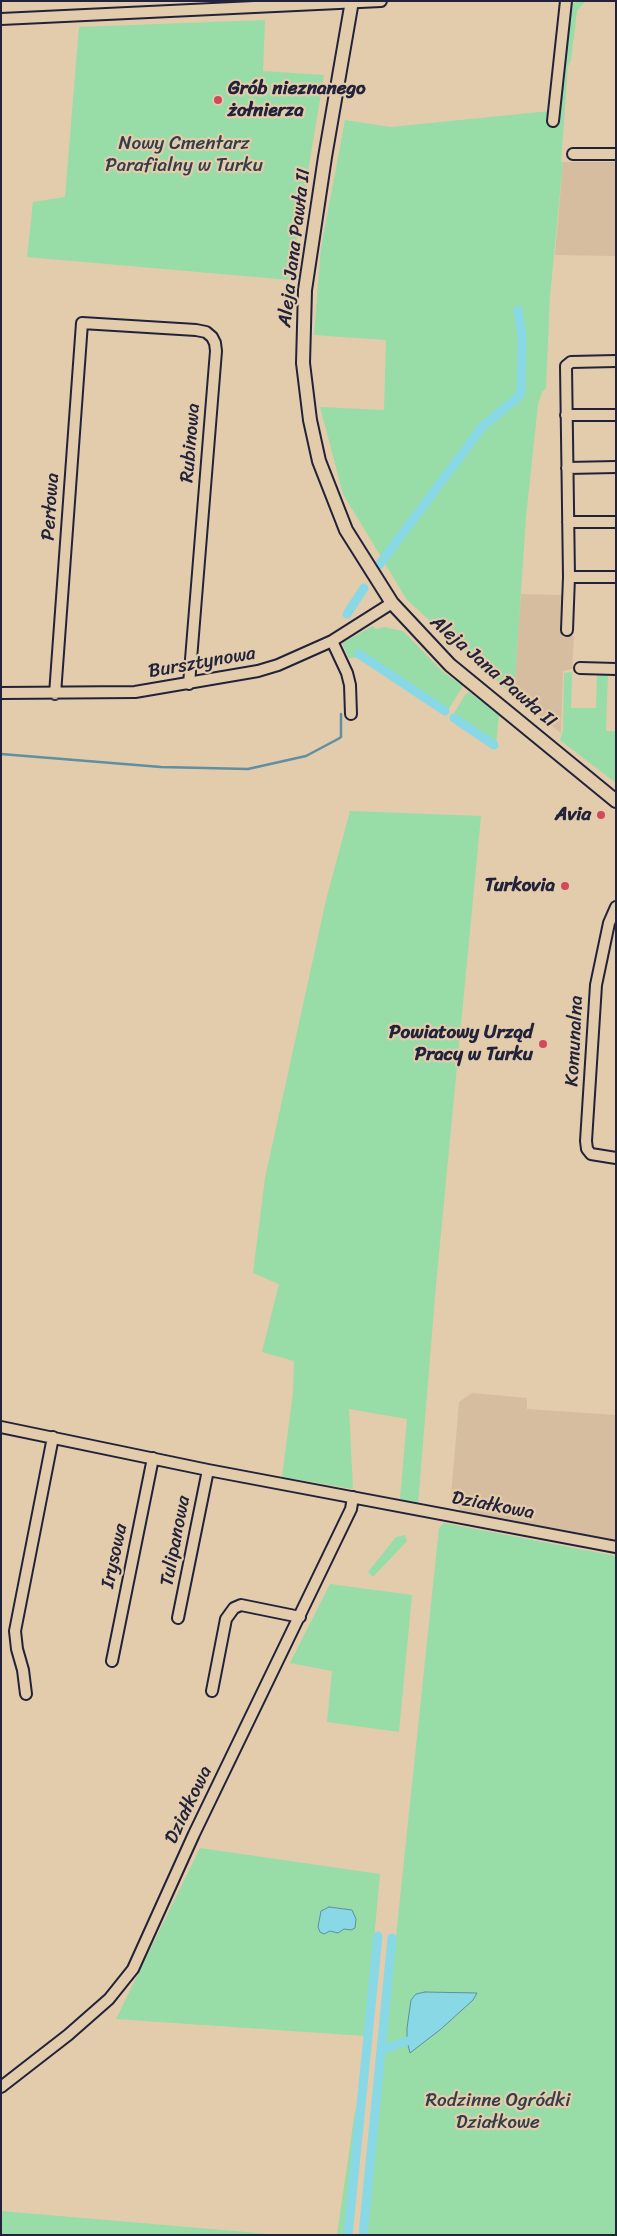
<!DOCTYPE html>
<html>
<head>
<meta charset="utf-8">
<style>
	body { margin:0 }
	#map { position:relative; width:617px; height:2236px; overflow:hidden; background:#e2ccac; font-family:Sriracha,sans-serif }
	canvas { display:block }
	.frame { position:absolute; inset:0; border:2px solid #22223b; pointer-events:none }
</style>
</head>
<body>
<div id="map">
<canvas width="617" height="2236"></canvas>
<div class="frame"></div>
</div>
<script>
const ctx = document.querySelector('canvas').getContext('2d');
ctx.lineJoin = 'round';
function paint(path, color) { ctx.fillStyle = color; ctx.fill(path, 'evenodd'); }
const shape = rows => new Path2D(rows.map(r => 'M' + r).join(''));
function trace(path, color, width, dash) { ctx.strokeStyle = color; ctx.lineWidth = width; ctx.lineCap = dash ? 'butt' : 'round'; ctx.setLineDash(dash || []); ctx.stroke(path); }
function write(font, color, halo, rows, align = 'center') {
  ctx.font = font + ' Sriracha,sans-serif'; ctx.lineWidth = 4.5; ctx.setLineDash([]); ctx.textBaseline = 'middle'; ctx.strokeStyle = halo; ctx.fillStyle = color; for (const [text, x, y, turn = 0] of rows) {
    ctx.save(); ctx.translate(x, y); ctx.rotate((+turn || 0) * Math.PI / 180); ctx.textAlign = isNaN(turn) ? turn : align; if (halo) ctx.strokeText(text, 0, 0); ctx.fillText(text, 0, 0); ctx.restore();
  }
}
const built = shape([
	[563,162,616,162,616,256,555,255],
	[521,594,562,595,563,635,574,636,572,669,563,671,561,733,514,696],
	[472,1393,527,1398,527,1409,616,1415,616,1541,463,1514,451,1497,459,1402]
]);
const green = shape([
	[577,2,585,2,577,11,571,60,568,66,561,162,563,162,550,296,546,388,542,392,538,404,526,517,514,696,407,600,343,494,320,407,384,410,386,340,314,335,321,248,345,120,391,127,550,111,569,5],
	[265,20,263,71,324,75,290,280,27,257,33,202,65,197,79,27],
	[373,626,376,629,384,627,403,631,443,672,463,686,448,710,366,659,359,657,349,658,342,643],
	[572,672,571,708,596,708,597,673,608,673,606,731,616,731,616,783,560,740,563,730,564,673],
	[469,692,499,715,496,745,454,713,465,695],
	[350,811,481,816,436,1285,418,1504,400,1499,407,1419,349,1409,353,1489,282,1477,293,1392,294,1361,262,1352,279,1284,253,1273,265,1178,326,900],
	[444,1523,616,1556,616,2235,367,2235,385,2041,439,1528],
	[405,1535,407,1541,373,1577,368,1572,396,1537],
	[330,1584,412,1595,399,1732,327,1722,332,1671,290,1663],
	[200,1848,380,1874,365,2036,116,2019],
	[365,2104,351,2235,337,2235,355,2111],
	[1,2211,281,2235,1,2235]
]);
const water = shape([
	[329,1907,352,1910,356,1919,355,1928,351,1930,344,1929,338,1933,330,1931,324,1934,320,1932,318,1927,321,1911,329,1907],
	[425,1992,477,1993,473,2000,441,2029,410,2053,407,2041,407,2028,411,2000,416,1994,425,1992]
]);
const stream = shape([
	[1,754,161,767,248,769,306,756,338,739,341,737,341,714]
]);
const canal = shape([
	[379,565,482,427,519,396,521,391,522,337,518,310],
	[347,614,364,588],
	[359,654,445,711],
	[454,718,494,745],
	[381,2050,407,2041],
	[348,2235,378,1936],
	[363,2235,392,1938]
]);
const minor = shape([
	[1,19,381,1],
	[553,121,566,1],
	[573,154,616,154],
	[566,415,616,415],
	[567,468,616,467],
	[568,522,616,522],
	[569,577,616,577],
	[567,630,569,577,566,366,571,362,616,361],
	[332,641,347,673,350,685,351,714],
	[580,668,616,669],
	[1,693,135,692,258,671,278,665,332,641,392,603],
	[55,694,82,323,196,330,206,332,212,337,215,343,216,351,189,684],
	[616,907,609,923,596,985,586,1141,587,1149,591,1154,616,1158],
	[1,1427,208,1470,616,1547],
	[178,1618,208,1470],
	[112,1661,153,1458],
	[212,1691,226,1619,234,1608,241,1605,300,1617],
	[26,1694,23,1670,17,1649,15,1631,53,1437],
	[1,2087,68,2035,109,1999,133,1969,194,1834,351,1509,353,1497]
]);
const major = shape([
	[352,1,325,157,305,290,303,363,310,420,319,461,346,530,392,603,450,665,616,801]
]);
const markers = [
	[218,100,5,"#d1495b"],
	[601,815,5,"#d1495b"],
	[565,886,5,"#d1495b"],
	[543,1044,5,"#d1495b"]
];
const poiNames = [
	["Grób nieznanego",228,89,"left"],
	["żołnierza",228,111,"left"],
	["Avia",591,815],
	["Turkovia",555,886],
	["Powiatowy Urząd",533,1033],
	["Pracy w Turku",533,1055]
];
const parkNames = [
	["Nowy Cmentarz",184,144],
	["Parafialny w Turku",184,166],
	["Rodzinne Ogródki",498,2101],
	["Działkowe",498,2123]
];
const streetNames = [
	["Aleja Jana Pawła II",295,248,-83],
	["Rubinowa",191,443,-85],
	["Perłowa",51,507,-86],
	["Bursztynowa",202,663,-10],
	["Aleja Jana Pawła II",493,672,41],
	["Komunalna",575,1041,-87],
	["Działkowa",493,1506,11],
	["Tulipanowa",176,1541,-79],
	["Irysowa",115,1556,-78],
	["Działkowa",189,1805,-64]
];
paint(built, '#d6bd9f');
paint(green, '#98dca8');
paint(water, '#88d8e6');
trace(water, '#5f8fa2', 1);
trace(stream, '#5f8fa2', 2.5);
trace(canal, '#88d8e6', 9);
trace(minor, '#22223b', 14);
trace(major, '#22223b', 16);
trace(minor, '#e2ccac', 10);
trace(major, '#e2ccac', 12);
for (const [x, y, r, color] of markers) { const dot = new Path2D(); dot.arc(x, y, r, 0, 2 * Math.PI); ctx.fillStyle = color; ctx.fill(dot); trace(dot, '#e2ccac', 2); }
write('bold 19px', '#22223b', '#e2ccac', poiNames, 'right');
write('19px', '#343e4b', '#e2ccac', parkNames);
write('19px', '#22223b', '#e2ccac', streetNames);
</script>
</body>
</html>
